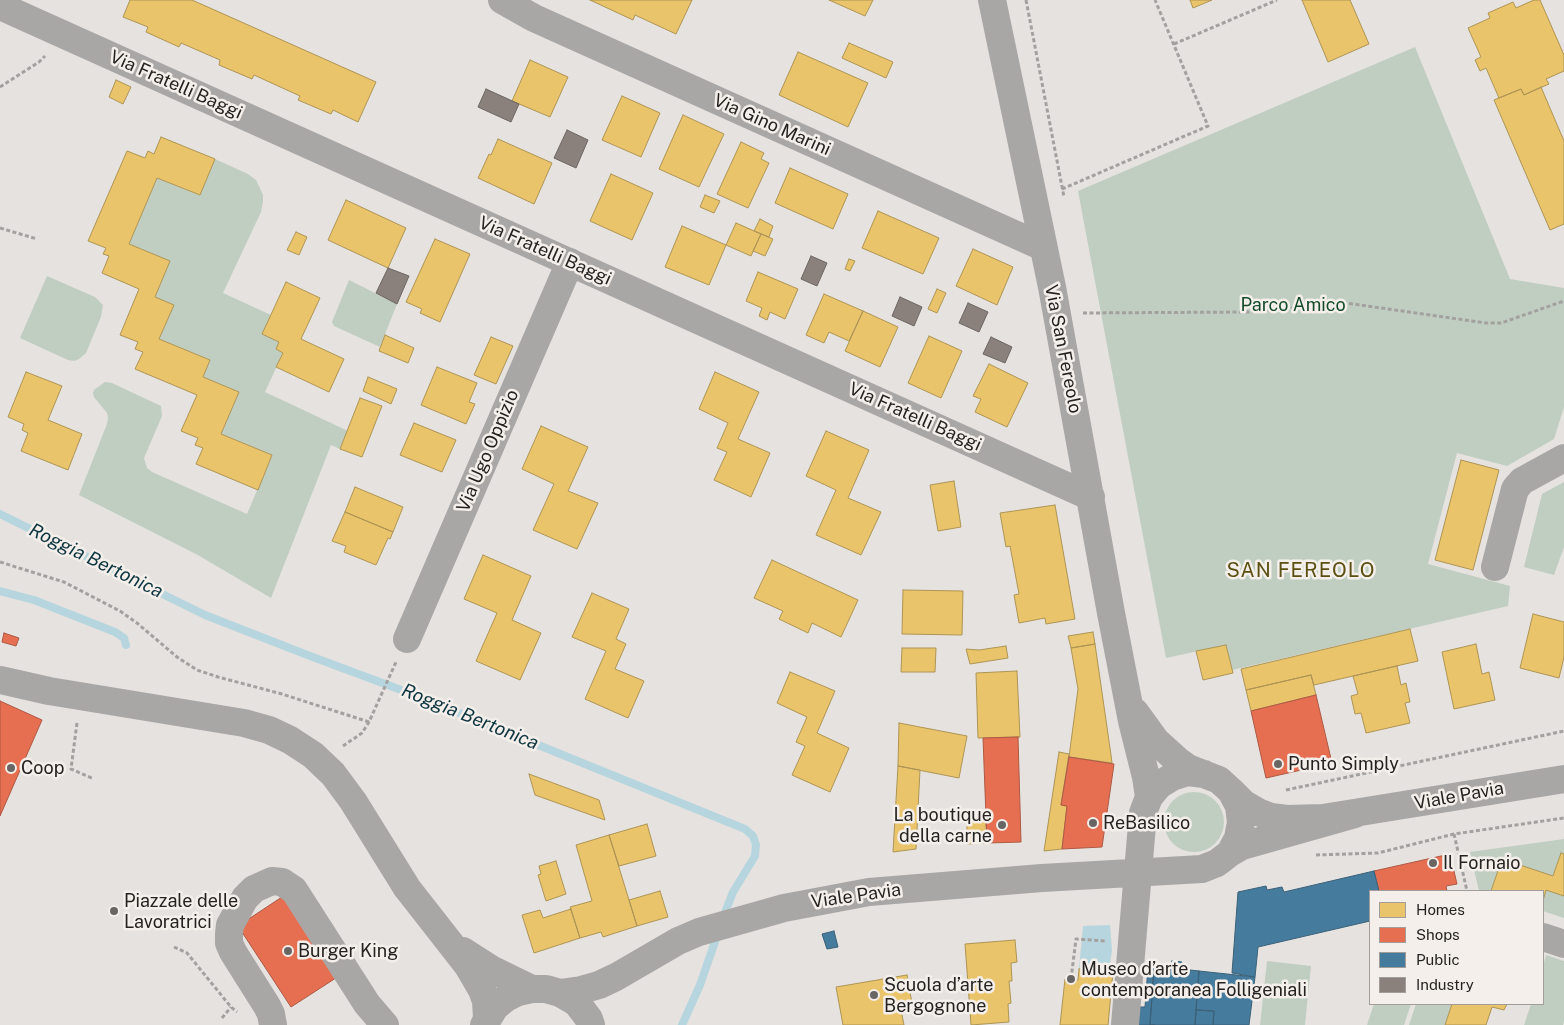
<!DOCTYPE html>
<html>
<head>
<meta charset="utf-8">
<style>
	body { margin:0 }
	#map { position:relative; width:1564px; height:1025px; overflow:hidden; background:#e5e2df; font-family:"Public Sans",sans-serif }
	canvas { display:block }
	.legend { position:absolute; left:1369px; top:890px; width:175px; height:115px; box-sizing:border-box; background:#f4efea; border:1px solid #a19d9a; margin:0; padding:6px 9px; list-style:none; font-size:15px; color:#252321 }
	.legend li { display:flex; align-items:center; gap:10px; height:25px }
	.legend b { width:25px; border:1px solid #a19d9a }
</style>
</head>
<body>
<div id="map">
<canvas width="1564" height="1025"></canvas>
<ul class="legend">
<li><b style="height:14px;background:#e9c46a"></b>Homes</li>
<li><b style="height:14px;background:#e76f51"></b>Shops</li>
<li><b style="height:14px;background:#457b9d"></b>Public</li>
<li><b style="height:14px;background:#8a817c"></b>Industry</li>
</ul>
</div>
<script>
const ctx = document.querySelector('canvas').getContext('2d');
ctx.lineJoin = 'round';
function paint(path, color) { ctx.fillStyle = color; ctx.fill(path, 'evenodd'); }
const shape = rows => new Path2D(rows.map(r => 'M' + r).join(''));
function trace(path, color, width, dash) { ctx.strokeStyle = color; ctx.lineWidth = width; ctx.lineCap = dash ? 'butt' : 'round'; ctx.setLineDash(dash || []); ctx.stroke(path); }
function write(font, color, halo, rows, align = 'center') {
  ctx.font = font + ' "Public Sans",sans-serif'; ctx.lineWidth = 5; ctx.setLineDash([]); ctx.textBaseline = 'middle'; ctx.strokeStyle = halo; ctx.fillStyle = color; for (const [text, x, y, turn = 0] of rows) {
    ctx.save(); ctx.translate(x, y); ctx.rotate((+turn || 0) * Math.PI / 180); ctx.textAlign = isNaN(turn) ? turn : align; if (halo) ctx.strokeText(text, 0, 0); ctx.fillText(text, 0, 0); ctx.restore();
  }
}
const green = shape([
	[1415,47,1510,279,1564,288,1564,407,1554,439,1507,466,1457,453,1428,564,1510,586,1508,606,1232,670,1226,645,1166,658,1078,191],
	[215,159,248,174,256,180,263,195,263,202,261,212,223,293,271,315,263,334,279,342,276,349,283,353,265,392,348,431,340,449,331,445,271,598,196,554,79,495,107,424,108,418,107,413,94,397,93,393,94,390,105,382,112,383,161,406,162,416,144,458,147,468,152,472,247,514,272,455,221,434,239,392,203,377,210,360,159,339,173,305,155,297,170,261,129,244,157,178,199,195],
	[47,276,95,297,103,305,101,317,86,353,79,359,74,361,68,360,20,338],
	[349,280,397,304,380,347,334,326,332,322],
	[1564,482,1564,547,1554,575,1524,567,1542,494],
	'1164 822a30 30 0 1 1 60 0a30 30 0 1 1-60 0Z',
	[1564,839,1564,854,1561,853,1553,876,1502,860,1491,891,1479,891,1470,852],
	[1546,890,1564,896,1564,918,1543,911,1543,901],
	[1546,955,1564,961,1564,1021,1563,1025,1524,1025,1531,1004,1543,1004,1543,966],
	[1267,961,1311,966,1305,1025,1260,1025],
	[1374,1004,1411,1004,1404,1025,1367,1025],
	[1416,1004,1452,1004,1445,1025,1409,1025]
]);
const water = shape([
	[1110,925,1112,950,1109,972,1079,969,1083,926]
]);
const homes = shape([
	[130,0,192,0,376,82,358,122,333,110,331,114,298,100,300,96,254,75,252,79,219,65,220,60,181,43,179,47,146,32,148,27,123,17,130,0],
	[590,0,692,0,676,34,635,15,633,20,590,0],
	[829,0,873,0,865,16,829,0],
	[1190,0,1212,0,1193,8,1190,0],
	[1302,0,1350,0,1369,44,1328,62,1302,0],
	[1534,0,1540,0,1564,55,1564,71,1546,79,1549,84,1524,95,1521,89,1499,98,1486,68,1480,71,1475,60,1481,57,1468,28,1490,18,1488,13,1513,2,1516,8,1534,0],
	[849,43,893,62,886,78,842,58,849,43],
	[798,52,868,83,848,127,779,95,798,52],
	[530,60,568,77,550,117,512,101,530,60],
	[116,80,131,87,123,104,109,97,116,80],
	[1541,87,1564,141,1564,224,1550,230,1494,100,1521,89,1524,95,1541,87],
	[622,96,660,113,641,157,602,140,622,96],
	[683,115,724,134,699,187,659,169,683,115],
	[161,137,215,159,200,195,157,178,129,244,170,261,155,297,174,305,159,339,210,360,203,377,239,392,221,434,272,455,258,490,196,464,203,448,195,445,198,438,181,431,197,395,135,369,143,352,135,349,138,342,120,335,139,289,102,273,109,256,103,254,106,248,88,241,127,151,145,158,148,151,154,154,161,137],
	[498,139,552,163,534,204,478,178,489,154,491,155,498,139],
	[741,142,764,153,761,159,769,163,748,208,717,194,741,142],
	[790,168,848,194,833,229,775,203,790,168],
	[611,174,653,193,632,240,590,221,611,174],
	[705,195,720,201,714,213,700,207,705,195],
	[346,200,406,228,388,268,328,240,346,200],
	[878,211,939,238,923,274,862,248,878,211],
	[760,219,773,226,769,237,754,231,760,219],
	[736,223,761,234,751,256,726,245,736,223],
	[682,226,726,245,709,285,665,267,682,226],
	[296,232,307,237,299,255,287,250,296,232],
	[761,234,773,239,765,256,753,251,761,234],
	[435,239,470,254,440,322,420,313,422,309,406,302,435,239],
	[973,249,1013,267,997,305,956,286,973,249],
	[849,259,855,261,850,271,845,269,849,259],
	[758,272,798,289,785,319,770,312,767,320,759,316,762,308,746,301,758,272],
	[286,282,320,298,301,339,344,359,329,392,276,367,283,353,276,349,279,342,262,334,286,282],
	[937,289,946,293,937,313,928,309,937,289],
	[824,294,863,311,849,341,829,332,824,343,806,335,824,294],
	[863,311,898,327,880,367,845,351,863,311],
	[385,335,414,348,408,363,379,351,385,335],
	[929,336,962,351,941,398,908,383,929,336],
	[491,337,513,346,496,384,474,375,491,337],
	[989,364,1028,383,1007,427,975,412,981,399,973,396,989,364],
	[437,367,477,383,469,402,475,404,466,424,421,405,437,367],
	[26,372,62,386,48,420,82,434,68,470,21,451,28,433,22,430,24,424,8,417,26,372],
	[715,372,759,392,738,439,770,453,751,497,714,480,727,452,717,448,728,423,699,409,715,372],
	[368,377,397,389,391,404,363,391,368,377],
	[360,398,382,406,362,457,340,449,360,398],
	[414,423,456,440,442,472,400,455,414,423],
	[541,426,588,447,568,491,598,503,577,549,533,530,554,484,522,469,541,426],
	[826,431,869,450,848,498,881,512,861,555,816,535,836,490,806,476,826,431],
	[1461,460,1499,470,1473,570,1435,560,1461,460],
	[954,481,961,527,938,531,930,485,954,481],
	[355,487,403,507,393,532,345,512,355,487],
	[1055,505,1075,619,1046,624,1045,618,1019,623,1014,595,1019,594,1010,546,1006,547,1000,513,1055,505],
	[345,512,393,532,390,539,388,538,376,565,344,552,346,546,332,541,345,512],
	[483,555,531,576,512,620,541,633,520,680,476,661,497,613,464,599,483,555],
	[772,560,858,600,841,637,812,623,808,633,779,619,783,611,754,598,772,560],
	[903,590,963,591,962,635,902,634,903,590],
	[592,593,629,609,616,639,626,644,615,669,644,681,628,718,585,699,606,651,572,637,592,593],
	[1533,614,1564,622,1564,657,1559,678,1520,668,1533,614],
	[1410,629,1418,661,1314,685,1311,675,1246,690,1241,669,1410,629],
	[1093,632,1095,644,1071,648,1068,636,1093,632],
	[1095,644,1111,755,1112,763,1069,757,1078,689,1071,648,1095,644],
	[1476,644,1482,674,1489,672,1495,700,1454,709,1442,652,1476,644],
	[1226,645,1233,673,1203,680,1196,651,1226,645],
	[1006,646,1008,658,970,664,966,649,979,650,1006,646],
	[902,648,936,648,935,672,901,672,902,648],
	[1397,666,1401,685,1406,683,1410,702,1405,703,1410,723,1366,733,1361,713,1355,714,1351,696,1358,694,1353,676,1397,666],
	[1017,671,1020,737,978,738,976,673,1017,671],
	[790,672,835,691,817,733,849,748,830,792,792,775,805,746,796,742,807,717,777,703,790,672],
	[1311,675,1316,695,1251,711,1246,690,1311,675],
	[899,723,967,736,959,778,898,766,899,723],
	[1059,752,1069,754,1061,805,1067,806,1062,849,1044,851,1059,752],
	[898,766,920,770,916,849,893,852,898,766],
	[529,774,599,800,605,820,535,795,529,774],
	[985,811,987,843,967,844,967,812,985,811],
	[647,824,656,856,619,866,609,835,647,824],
	[609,835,637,926,603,937,601,932,580,938,570,907,592,901,576,845,609,835],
	[1561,853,1564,854,1564,896,1546,890,1543,901,1543,891,1491,891,1502,859,1553,876,1561,853],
	[556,861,566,894,546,901,538,875,541,874,539,866,556,861],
	[660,891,668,917,637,926,629,900,660,891],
	[571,909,580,938,534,953,522,915,540,910,543,918,571,909],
	[1015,940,1017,962,1011,963,1012,981,1009,981,1011,1003,1008,1004,1009,1022,971,1025,965,944,1015,940],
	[1079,969,1113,972,1108,1025,1060,1025,1065,979,1078,980,1079,969],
	[907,975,912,1003,900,1005,904,1025,843,1025,836,987,907,975],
	[1452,1004,1507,1004,1504,1010,1492,1007,1486,1025,1445,1025,1452,1004]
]);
const shops = shape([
	[4,633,19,638,16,646,2,642,4,633],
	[1316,695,1332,763,1266,778,1251,711,1316,695],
	[0,701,42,720,0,816,0,701],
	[1018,737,1021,842,987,843,983,738,1018,737],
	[1069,757,1114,764,1102,847,1062,849,1067,806,1061,805,1069,757],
	[1450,854,1457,884,1446,886,1447,891,1379,891,1374,871,1450,854],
	[285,895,339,976,291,1007,238,926,285,895]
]);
const public = shape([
	[1374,871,1379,891,1370,891,1370,921,1258,947,1255,977,1232,973,1238,892,1266,886,1267,890,1282,887,1284,892,1374,871],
	[834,931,838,947,827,949,822,934,834,931],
	[1172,961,1182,962,1181,969,1199,971,1195,1025,1150,1025,1154,967,1171,969,1172,961],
	[1148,967,1154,967,1150,1025,1155,1025,1138,1025,1140,1007,1145,1007,1148,967],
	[1199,971,1255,977,1249,1025,1213,1025,1214,1011,1196,1010,1199,971],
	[1196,1010,1214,1011,1213,1025,1195,1025,1196,1010]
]);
const industry = shape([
	[486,89,519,104,511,122,478,107,486,89],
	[567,130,588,140,576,168,554,158,567,130],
	[811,256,827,263,817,286,801,279,811,256],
	[388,268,409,276,397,304,376,293,388,268],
	[900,297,922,307,914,326,892,316,900,297],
	[968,303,988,312,979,332,959,323,968,303],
	[991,337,1012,347,1005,363,983,354,991,337]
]);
const stream = shape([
	[0,514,205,615,310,656,420,697,745,829,753,836,756,845,755,856,733,892,723,918],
	[0,591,34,600,115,632,124,638,126,645],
	[682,1025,700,985,718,933]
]);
const path = shape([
	[1026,0,1064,197],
	[1174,44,1277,0],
	[0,87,39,62,45,56],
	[1062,189,1208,126,1155,0],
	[0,228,37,239],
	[1083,313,1249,312,1346,303,1486,323,1501,323,1564,301],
	[0,562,64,582,120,611,137,623,177,657,197,670,218,677,282,694,369,722],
	[77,723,71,769,94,779],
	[343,746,362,733,369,722,396,662],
	[1286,790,1564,731],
	[1454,834,1467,891],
	[1316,855,1378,853,1454,834,1564,818],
	[174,947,187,953,231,1007,237,1012],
	[1071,979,1076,939,1105,941],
	[222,1018,231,1007]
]);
const minor = shape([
	[502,0,534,18,1043,247],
	[992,0,1052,287,1111,613,1132,721,1146,777,1149,797],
	[0,6,1091,497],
	[1495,567,1515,489,1522,481,1564,458],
	[407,639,570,262],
	[0,680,49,691,244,723,269,730,290,740,313,755,333,774,353,801,407,888,468,966,482,990,486,1001,487,1018],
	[1135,712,1156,741,1177,760,1188,768,1219,780,1231,791,1239,806,1241,822,1238,838,1230,853],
	[1231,791,1244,804,1258,812,1271,817,1287,819,1323,818,1564,779],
	[1543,937,1564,944],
	[463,951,491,969,532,989],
	[560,993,581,990,599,985,616,977,678,941,699,932,784,908,869,892,1042,878,1202,869,1217,863,1230,853,1242,846,1355,814],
	[273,1025,271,1014,267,1006,233,952,229,943,229,934,230,925,245,898,254,889,272,881,282,882,294,890,367,1004,385,1025],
	[484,1025,495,1007,506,998,518,992,532,989,546,989,560,993,577,1003,589,1019,591,1025],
	[1125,1025,1143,813,1149,797,1159,785,1172,777,1188,772,1204,774]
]);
const markers = [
	[1278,764,5,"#686664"],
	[11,768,5,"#686664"],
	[1093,823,5,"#686664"],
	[1002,825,5,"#686664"],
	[1433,863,5,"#686664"],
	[114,911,5,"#686664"],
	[288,951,5,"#686664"],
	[1071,979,5,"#686664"],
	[874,995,5,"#686664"]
];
const streetNames = [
	["Via Fratelli Baggi",176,85,24],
	["Via Gino Marini",772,125,24],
	["Via Fratelli Baggi",545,251,24],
	["Via San Fereolo",1063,349,79],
	["Via Fratelli Baggi",915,417,24],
	["Via Ugo Oppizio",488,451,-67],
	["Viale Pavia",1459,796,-10],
	["Viale Pavia",856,896,-8]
];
const parkNames = [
	["Parco Amico",1293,305]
];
const poiNames = [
	["Punto Simply",1288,764],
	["Coop",21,768],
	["La boutique",992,815,"right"],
	["della carne",992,836,"right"],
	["ReBasilico",1103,823],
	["Il Fornaio",1443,863],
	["Piazzale delle",124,901],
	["Lavoratrici",124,922],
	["Burger King",298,951],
	["Museo d’arte",1081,969],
	["contemporanea Folligeniali",1081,990],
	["Scuola d’arte",884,985],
	["Bergognone",884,1006]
];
const waterNames = [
	["Roggia Bertonica",96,561,26],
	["Roggia Bertonica",470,717,22]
];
const quarterNames = [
	["SAN FEREOLO",1301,571]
];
paint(green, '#c0cec1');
paint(water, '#b7d5de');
paint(homes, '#e9c46a');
trace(homes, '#ae9454', 1);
paint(shops, '#e76f51');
trace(shops, '#ad5843', 1);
paint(public, '#457b9d');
trace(public, '#3b6178', 1);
paint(industry, '#8a817c');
trace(industry, '#6c6561', 1);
trace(stream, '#b7d5de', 8);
trace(path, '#a2a1a0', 3, [4, 2.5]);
trace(minor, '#a9a6a6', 28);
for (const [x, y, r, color] of markers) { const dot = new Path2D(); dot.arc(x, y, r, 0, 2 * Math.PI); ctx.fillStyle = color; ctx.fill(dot); trace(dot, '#f4efea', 2); }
write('18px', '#252321', '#f4efea', streetNames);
write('18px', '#134b2a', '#f4efea', parkNames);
write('18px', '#252321', '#f4efea', poiNames, 'left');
write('italic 19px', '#0d3641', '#f4efea', waterNames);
ctx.letterSpacing = '1px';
write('20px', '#5b5012', '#f4efea', quarterNames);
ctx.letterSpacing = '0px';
</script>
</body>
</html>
